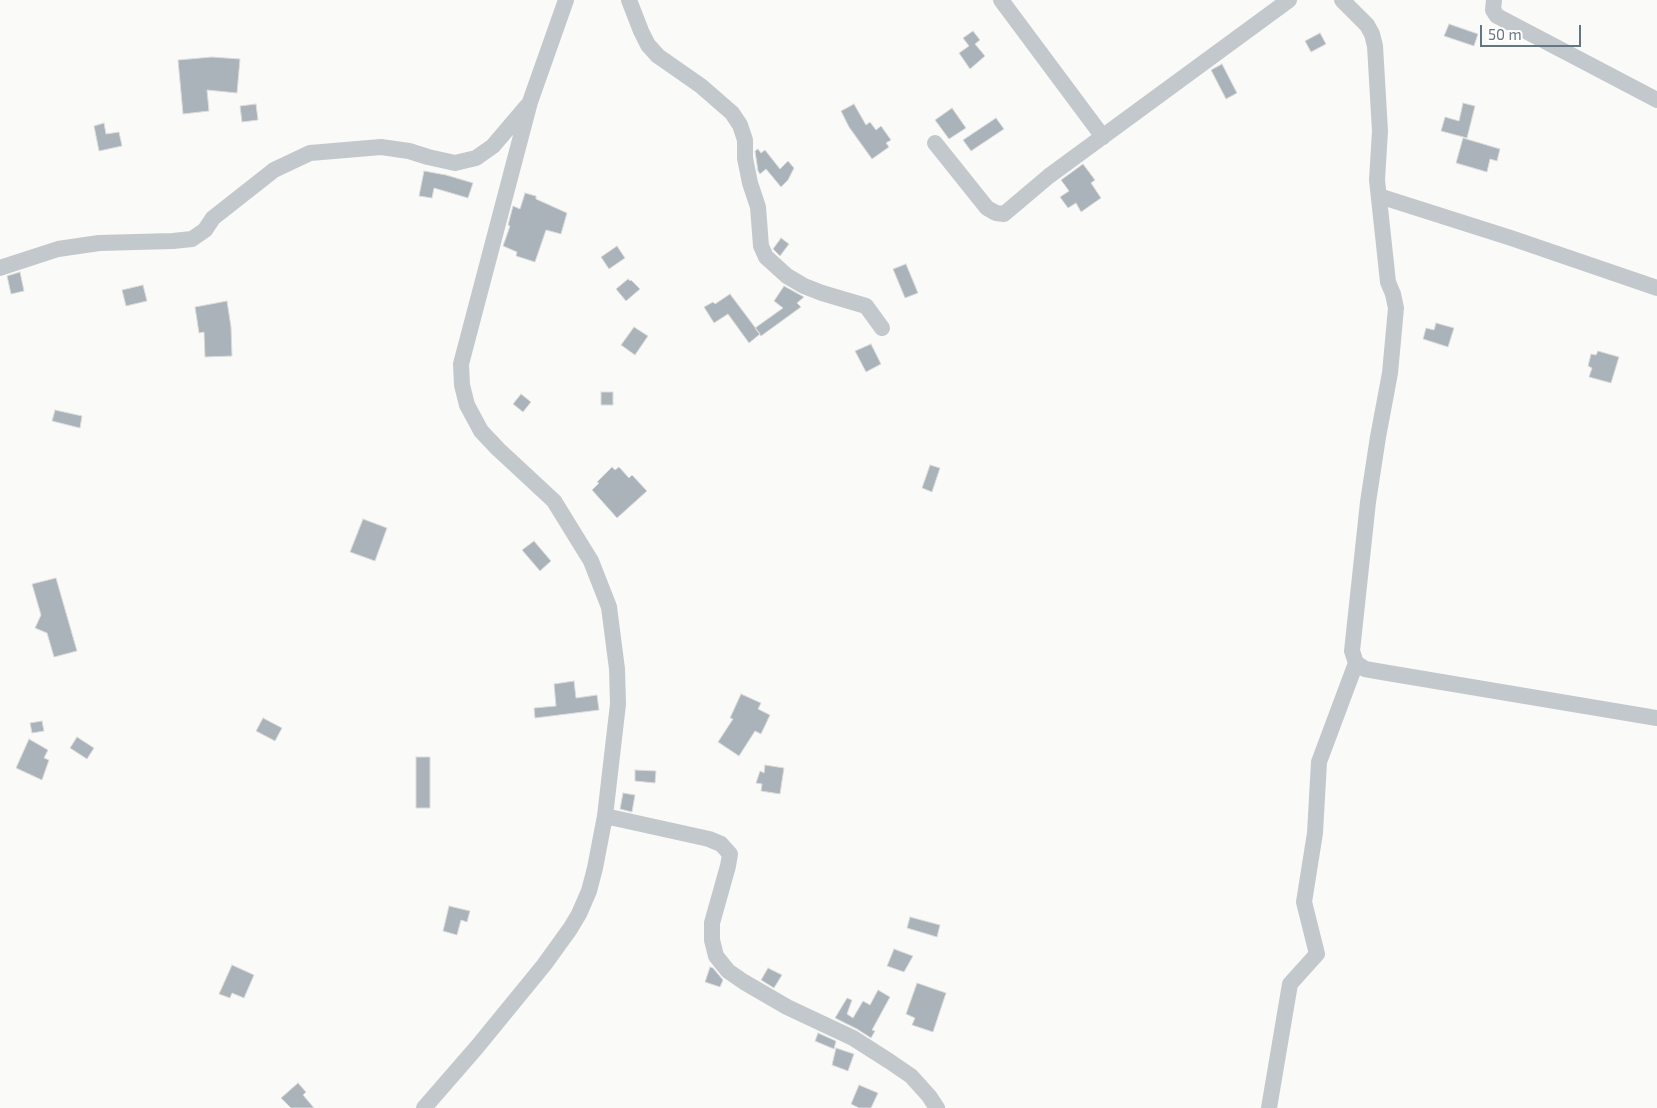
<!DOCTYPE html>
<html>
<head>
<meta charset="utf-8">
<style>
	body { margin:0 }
	#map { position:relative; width:1657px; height:1108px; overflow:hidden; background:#fafaf8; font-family:"Exo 2",sans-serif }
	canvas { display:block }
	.scale { position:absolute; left:1480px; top:25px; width:101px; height:22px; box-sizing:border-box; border:2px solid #657683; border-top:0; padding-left:6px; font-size:15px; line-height:18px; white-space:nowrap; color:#657683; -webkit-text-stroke:4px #fff; paint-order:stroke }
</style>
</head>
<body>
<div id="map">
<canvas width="1657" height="1108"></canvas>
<div class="scale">50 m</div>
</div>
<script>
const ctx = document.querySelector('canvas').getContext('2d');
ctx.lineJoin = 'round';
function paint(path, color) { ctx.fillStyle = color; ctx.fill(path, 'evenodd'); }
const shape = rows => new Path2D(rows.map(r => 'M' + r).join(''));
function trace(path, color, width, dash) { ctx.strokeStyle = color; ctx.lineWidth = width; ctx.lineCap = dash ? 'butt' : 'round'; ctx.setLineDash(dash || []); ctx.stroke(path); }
const building = shape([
	[1449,24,1478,34,1474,46,1444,36,1449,24],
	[973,31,980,40,975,44,985,56,970,69,959,53,969,46,963,38,973,31],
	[1320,33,1326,44,1311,52,1305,41,1320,33],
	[212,57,240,59,237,93,207,90,209,111,183,114,178,60,212,57],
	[1222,64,1237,93,1226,99,1211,70,1222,64],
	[1463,103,1475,106,1467,138,1441,131,1445,117,1459,121,1463,103],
	[256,104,258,120,242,122,240,106,256,104],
	[854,104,866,125,870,122,876,130,881,126,891,140,886,143,889,147,872,159,849,127,841,111,854,104],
	[952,108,966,128,949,139,935,120,952,108],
	[996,118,1004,129,971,151,963,140,996,118],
	[104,123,106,134,119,132,122,146,99,151,94,126,104,123],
	[1463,138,1500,149,1497,161,1490,159,1487,172,1456,163,1463,138],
	[758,149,761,153,765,150,780,169,788,161,794,168,788,180,781,187,766,169,760,174,758,171,755,151,758,149],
	[1083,164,1095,180,1091,183,1101,198,1081,212,1076,203,1068,208,1060,197,1069,191,1061,180,1083,164],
	[424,171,446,175,473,183,468,198,434,188,432,198,419,196,424,171],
	[525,193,536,196,536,199,567,213,561,234,546,230,535,262,516,256,517,252,503,246,510,226,508,225,513,206,520,209,525,193],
	[781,238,789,244,780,256,773,249,781,238],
	[617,246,625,258,609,269,601,257,617,246],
	[906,264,918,293,905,298,893,269,906,264],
	[20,272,24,291,11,294,7,276,20,272],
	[628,279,630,281,631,280,640,289,626,301,616,289,628,279],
	[143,285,147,301,126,306,122,290,143,285],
	[784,286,804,297,797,303,801,307,761,336,755,328,783,308,774,301,784,286],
	[730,294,760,334,749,343,728,314,714,323,704,307,713,302,715,304,730,294],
	[227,301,231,327,232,356,205,357,204,332,199,333,195,307,227,301],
	[1436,323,1454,328,1448,347,1423,339,1426,328,1434,330,1436,323],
	[634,327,648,336,635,355,621,345,634,327],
	[871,344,881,364,866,372,855,351,871,344],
	[1598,351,1619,357,1611,383,1589,377,1592,368,1588,366,1591,354,1596,355,1598,351],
	[601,392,613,392,613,405,601,405,601,392],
	[521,394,531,402,523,412,513,404,521,394],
	[55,410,82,416,80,428,52,421,55,410],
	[930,465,940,468,932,492,922,488,930,465],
	[612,467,615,470,619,467,629,478,632,475,647,491,617,518,592,490,599,483,597,482,612,467],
	[363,519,387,528,375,561,350,552,363,519],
	[534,541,551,561,540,571,522,550,534,541],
	[56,578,77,651,54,657,47,633,35,628,41,615,32,584,56,578],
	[574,681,576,698,597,695,599,710,535,718,534,708,556,706,554,684,574,681],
	[741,694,761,703,758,709,770,715,761,734,755,731,739,756,718,742,733,719,730,718,741,694],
	[263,718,282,728,275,741,256,731,263,718],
	[42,721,44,731,32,733,30,723,42,721],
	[77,737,94,748,87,759,70,748,77,737],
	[29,739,48,750,44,758,49,760,42,780,16,768,29,739],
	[416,757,430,757,430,808,416,808,416,757],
	[765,765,784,768,780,794,761,791,762,784,756,783,760,771,764,773,765,765],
	[635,770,656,771,655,783,635,781,635,770],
	[623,793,635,795,632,812,620,809,623,793],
	[449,906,470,911,467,922,461,920,457,935,443,931,449,906],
	[910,917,940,925,937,937,907,928,910,917],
	[894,949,913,956,904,972,887,966,894,949],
	[232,965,254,975,244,998,232,993,230,998,219,994,232,965],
	[710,967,713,968,723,980,720,987,705,982,710,967],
	[768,968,782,975,774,988,761,980,768,968],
	[917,983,946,993,933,1032,912,1025,915,1018,906,1014,917,983],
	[878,990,890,997,872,1030,875,1031,871,1038,857,1029,835,1018,847,998,852,1000,847,1014,853,1018,863,1001,870,1005,878,990],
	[818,1033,836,1041,834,1049,815,1041,818,1033],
	[836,1048,854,1054,848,1071,832,1065,836,1048],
	[298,1083,306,1092,303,1095,314,1108,291,1108,281,1098,298,1083],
	[859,1085,878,1093,871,1108,859,1108,851,1104,859,1085]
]);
const minor = shape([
	[629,0,641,31,648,45,658,56,701,86,732,113,740,125,745,140,745,158,750,183,758,207,761,246,766,257,787,276,804,286,822,293,866,306,882,328],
	[1001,0,1103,137],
	[1342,0,1367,25,1372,34,1375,46,1380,131,1377,180,1388,282,1393,294,1396,308,1390,373,1378,437,1368,502,1352,651,1356,663,1365,669,1382,672,1657,718],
	[1494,0,1493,10,1497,16,1657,100],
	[935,143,987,208,996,213,1004,214,1049,176,1289,0],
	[1379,196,1511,238,1657,288],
	[0,268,58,249,99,243,173,241,192,239,205,230,213,218,274,170,310,153,381,147,409,151,428,157,455,163,476,158,493,146,527,106],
	[605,816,709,839,721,844,730,854,728,866,712,923,712,940,716,956,728,971,744,982,787,1007,853,1038,889,1061,911,1076,929,1096,937,1108],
	[424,1108,477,1047,544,965,570,929,579,914,589,891,595,868,605,816,618,704,617,669,609,607,591,561,554,501,498,449,481,431,467,405,462,385,461,364,530,102,566,0],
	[1269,1108,1290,984,1317,954,1304,902,1315,833,1319,762,1356,663]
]);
paint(building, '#aab3b9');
trace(building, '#dcdcda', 1);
trace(minor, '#c3c8cc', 16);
</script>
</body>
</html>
